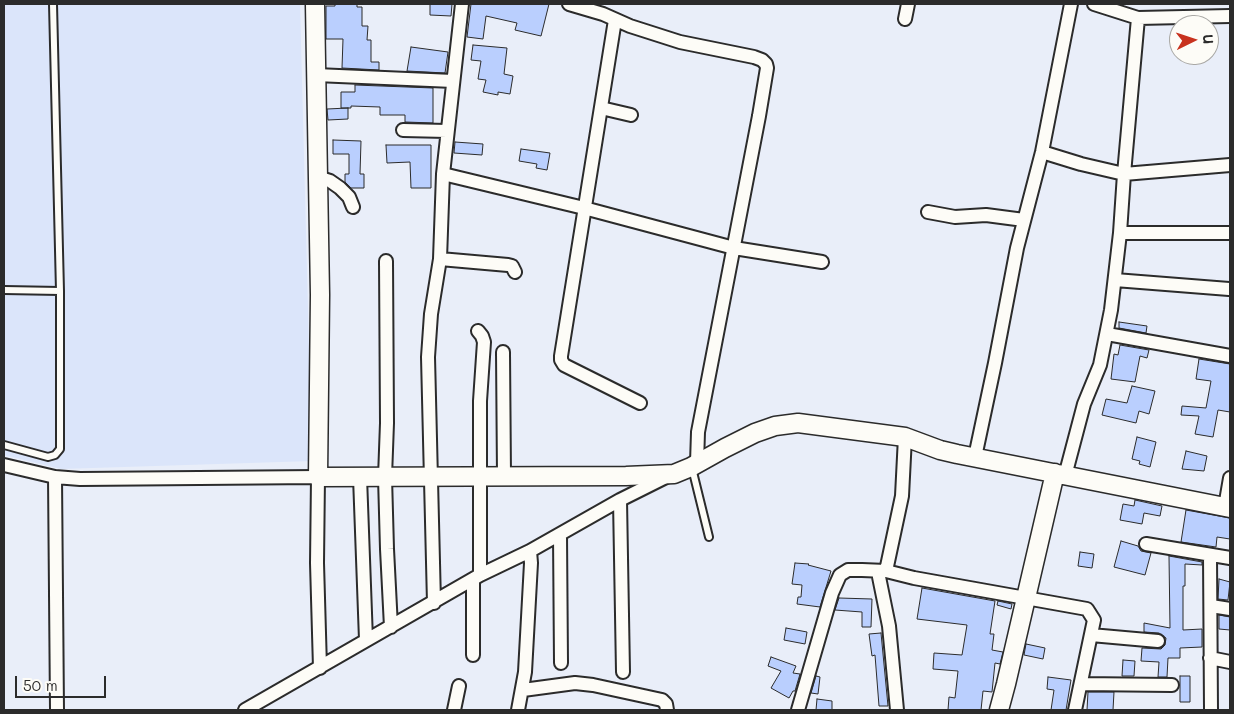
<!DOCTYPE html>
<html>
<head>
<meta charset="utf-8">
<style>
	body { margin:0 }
	#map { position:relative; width:1234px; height:714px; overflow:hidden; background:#e9eef9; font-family:Mali,sans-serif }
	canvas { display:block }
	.frame { position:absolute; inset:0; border:5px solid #2b2b2b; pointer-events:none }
	.north { position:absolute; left:1169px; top:15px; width:50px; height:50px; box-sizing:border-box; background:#fdfcf7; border:1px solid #a9a8a5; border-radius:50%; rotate:86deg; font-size:14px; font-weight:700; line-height:20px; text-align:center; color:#2b2b2b }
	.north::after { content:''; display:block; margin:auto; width:18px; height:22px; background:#c8321e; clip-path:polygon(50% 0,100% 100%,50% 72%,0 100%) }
	.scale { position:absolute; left:15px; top:676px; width:91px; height:22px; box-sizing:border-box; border:2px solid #2b2b2b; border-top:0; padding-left:6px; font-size:15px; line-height:18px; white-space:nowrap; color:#2b2b2b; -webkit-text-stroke:4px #fdfcf7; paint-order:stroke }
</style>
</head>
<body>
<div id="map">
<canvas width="1234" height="714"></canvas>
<div class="frame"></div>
<div class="north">U</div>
<div class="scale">50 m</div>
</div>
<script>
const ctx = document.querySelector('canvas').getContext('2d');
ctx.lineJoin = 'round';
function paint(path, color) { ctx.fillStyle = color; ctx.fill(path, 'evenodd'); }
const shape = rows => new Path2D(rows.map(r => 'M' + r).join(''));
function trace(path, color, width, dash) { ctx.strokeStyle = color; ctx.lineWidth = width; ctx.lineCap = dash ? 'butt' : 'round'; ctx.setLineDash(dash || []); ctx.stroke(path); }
const built = shape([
	[4,4,300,4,312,461,61,469,4,455]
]);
const building = shape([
	[335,4,357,4,357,7,362,7,362,26,368,26,367,40,371,40,371,62,379,62,379,70,342,68,343,39,326,39,326,6,335,6,335,4],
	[430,4,452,4,451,16,430,15,430,4],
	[471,4,549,4,541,36,515,30,517,23,486,16,483,39,467,37,471,4],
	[473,45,507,48,504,74,513,76,510,94,498,92,498,95,483,92,486,80,478,79,481,61,471,60,473,45],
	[411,47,448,52,445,73,407,71,411,47],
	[355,85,433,88,433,123,405,122,405,115,380,115,380,107,351,106,351,108,341,108,341,92,355,92,355,85],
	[348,108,348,119,328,120,327,109,348,108],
	[333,140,361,141,360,174,364,174,364,188,351,188,345,182,345,174,349,174,349,154,333,154,333,140],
	[455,142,483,144,482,155,454,153,455,142],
	[386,145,431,145,431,188,411,188,410,162,387,163,386,145],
	[521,149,550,153,547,170,536,168,537,164,519,161,521,149],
	[1119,322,1147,326,1146,333,1119,328,1119,322],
	[1120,345,1149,350,1147,358,1140,356,1135,382,1111,379,1114,354,1118,355,1120,345],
	[1199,359,1230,364,1230,412,1218,410,1213,437,1195,434,1199,416,1181,415,1182,406,1206,408,1211,381,1196,379,1199,359],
	[1132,386,1155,391,1149,414,1139,411,1136,423,1102,415,1106,399,1127,403,1132,386],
	[1137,437,1156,442,1150,467,1139,464,1140,461,1132,459,1137,437],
	[1186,451,1207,456,1204,471,1182,469,1186,451],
	[1135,500,1162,506,1160,516,1144,513,1142,524,1120,520,1123,504,1134,506,1135,500],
	[1186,510,1230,518,1230,539,1217,537,1216,547,1181,542,1186,510],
	[1121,541,1138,546,1141,551,1151,553,1145,575,1114,567,1121,541],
	[1080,552,1094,554,1092,568,1078,566,1080,552],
	[1169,556,1202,562,1202,565,1185,564,1185,586,1183,586,1183,630,1202,629,1202,647,1180,648,1180,658,1168,658,1167,677,1158,677,1159,662,1141,661,1142,648,1161,649,1165,645,1166,638,1159,633,1144,632,1144,623,1170,628,1169,556],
	[795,563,809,564,808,565,831,571,820,607,797,604,798,597,801,597,802,585,792,584,795,563],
	[1219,579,1230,582,1228,600,1218,599,1219,579],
	[922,588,995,601,990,634,994,634,992,650,1003,652,1000,664,995,663,992,692,983,691,981,710,948,710,949,697,955,698,958,671,933,669,934,653,962,655,967,625,917,619,922,588],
	[839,598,872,599,871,627,862,627,862,612,835,610,839,598],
	[998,601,1012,604,1011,609,997,605,998,601],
	[1219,615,1230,617,1230,630,1219,629,1219,615],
	[786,628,807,632,805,644,784,640,786,628],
	[881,633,888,706,879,706,875,655,872,656,869,634,881,633],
	[1026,644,1045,648,1043,659,1024,655,1026,644],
	[771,657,796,666,793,673,800,674,795,691,793,691,789,698,771,688,781,671,768,666,771,657],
	[1123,660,1135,661,1134,676,1122,676,1123,660],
	[816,676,820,677,818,694,811,693,816,676],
	[1180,676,1190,676,1190,702,1180,702,1180,676],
	[1048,677,1071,680,1066,710,1051,710,1054,690,1047,689,1048,677],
	[1088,692,1114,692,1113,710,1087,710,1088,692],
	[817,699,832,701,832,710,816,710,817,699]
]);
const lane = shape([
	[4,290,60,291],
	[4,445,48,457,55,455,60,449,60,291,53,4],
	[692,468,709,537]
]);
const street = shape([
	[462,4,443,174,584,208,734,248,822,262],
	[569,4,603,14,630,26,680,42,754,57,762,60,766,64,767,68,759,116,698,432,697,463],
	[1094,4,1138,18,1230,16],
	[905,19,908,4],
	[615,20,561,356,561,360,564,365,640,403],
	[316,75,453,81],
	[601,108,631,115],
	[403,130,447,131],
	[1042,152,1081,164,1124,174,1230,165],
	[317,177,330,181,340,188,349,197,353,207],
	[928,212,955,217,986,215,1024,220],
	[1120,233,1230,233],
	[440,259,508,265,512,266,515,272],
	[386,261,387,423,385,477,387,549,391,627],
	[1115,280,1229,289],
	[478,331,482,336,484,342,480,401,480,575],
	[1107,334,1230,356],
	[503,352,504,476],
	[975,457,995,363,1017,248,1042,152,1071,4],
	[4,465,55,477,80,479,318,477,317,563,320,668],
	[1065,476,1084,404,1100,365,1111,310,1120,233,1124,174,1138,18],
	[55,477,57,710],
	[360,477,366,640],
	[620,500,623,672],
	[1225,507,1230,478],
	[560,535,561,663],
	[1146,544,1230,558],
	[1210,555,1211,710],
	[886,571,902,496,905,437],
	[878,572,889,626,897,710],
	[473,580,473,655],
	[434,603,428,357,431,314,440,259,443,174],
	[1211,606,1230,609],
	[1091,635,1158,641],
	[1210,658,1230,662],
	[1081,684,1172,685],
	[523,690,575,683,593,685,662,700,666,704,667,710],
	[245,710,480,575,530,551],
	[454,710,459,686],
	[518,710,525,672,531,563,530,551,620,500,668,476],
	[798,710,832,593,840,575,848,570,862,570,886,571,914,578,1087,609,1094,620,1075,710]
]);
const secondary = shape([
	[315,4,320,295,318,477,626,476,674,474,691,467,725,448,755,433,775,426,798,423,905,437,940,450,957,454,1230,508],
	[999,710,1006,684,1055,473]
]);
paint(built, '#dbe5fa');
paint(building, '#bacffe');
trace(building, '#2b2b2b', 1);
trace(lane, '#2b2b2b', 10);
trace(street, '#2b2b2b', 16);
trace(secondary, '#2b2b2b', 21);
trace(lane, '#fdfcf7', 6);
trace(street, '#fdfcf7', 12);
trace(secondary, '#fdfcf7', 18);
</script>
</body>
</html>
